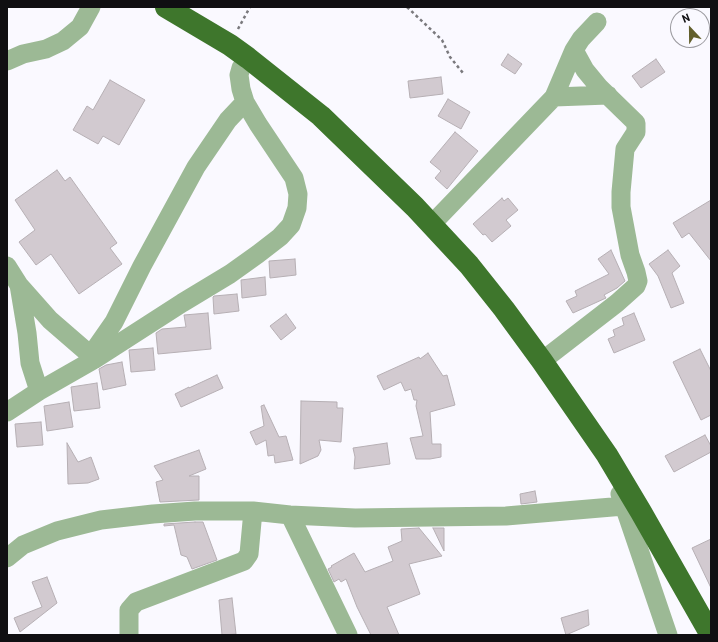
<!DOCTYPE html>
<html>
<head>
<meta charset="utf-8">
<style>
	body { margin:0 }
	#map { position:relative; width:718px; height:642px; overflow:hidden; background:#faf9ff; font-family:Barlow,sans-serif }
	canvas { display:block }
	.frame { position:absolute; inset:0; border:8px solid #100f12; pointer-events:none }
	.north { position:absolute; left:670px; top:8px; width:40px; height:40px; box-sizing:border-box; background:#faf9ff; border:1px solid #9c9ba0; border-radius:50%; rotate:338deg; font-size:11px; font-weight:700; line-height:16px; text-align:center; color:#100f12 }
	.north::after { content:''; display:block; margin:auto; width:14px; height:18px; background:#625f2c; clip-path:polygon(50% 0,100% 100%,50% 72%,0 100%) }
</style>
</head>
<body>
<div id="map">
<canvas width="718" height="642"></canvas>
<div class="frame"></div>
<div class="north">N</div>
</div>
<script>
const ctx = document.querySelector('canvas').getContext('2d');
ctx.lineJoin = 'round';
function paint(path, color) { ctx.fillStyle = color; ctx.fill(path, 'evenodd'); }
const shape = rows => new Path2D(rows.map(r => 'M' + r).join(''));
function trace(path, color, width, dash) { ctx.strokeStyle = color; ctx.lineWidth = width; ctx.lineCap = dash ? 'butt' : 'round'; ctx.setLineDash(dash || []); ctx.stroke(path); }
const building = shape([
	[508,54,522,64,515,74,501,65,508,54],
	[656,59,665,72,641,88,632,76,656,59],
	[441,77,443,94,410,98,408,81,441,77],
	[110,80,145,100,119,145,103,136,98,144,73,130,87,106,93,110,110,80],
	[448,99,470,112,461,129,438,116,448,99],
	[455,132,478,151,447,189,435,178,441,171,430,162,455,132],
	[57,170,65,181,70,177,117,243,110,248,122,264,79,294,51,254,36,265,19,242,35,230,15,200,57,170],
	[502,198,504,201,508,198,518,210,506,220,511,226,492,242,485,234,483,235,473,224,502,198],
	[711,200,711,261,689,233,682,238,673,223,711,200],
	[611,250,625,281,617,288,604,295,606,298,573,313,566,301,577,296,575,291,609,274,598,259,611,250],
	[668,250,680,266,672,273,684,303,671,308,658,276,649,264,668,250],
	[295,259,296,275,270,278,269,261,295,259],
	[265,277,266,295,242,298,241,280,265,277],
	[237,294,239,311,214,314,213,297,214,296,237,294],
	[208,313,211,349,158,354,156,333,162,329,186,327,184,315,208,313],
	[634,313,645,340,614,353,608,339,615,336,613,330,624,325,622,318,634,313],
	[286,314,296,328,281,340,270,326,286,314],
	[153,348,155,370,131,372,129,350,153,348],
	[700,349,711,371,711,415,701,420,673,362,700,349],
	[428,353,443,376,447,375,455,405,430,412,432,444,441,444,441,457,430,459,416,459,410,438,423,436,416,406,417,400,414,400,411,389,405,391,401,382,384,390,377,376,419,357,420,359,428,353],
	[122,362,126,385,103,390,99,369,106,365,122,362],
	[217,375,223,388,181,407,175,394,189,387,189,388,217,375],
	[97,383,100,408,74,411,71,387,97,383],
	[301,401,337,402,337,408,343,408,341,442,319,440,321,450,318,456,300,464,301,401],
	[69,402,73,427,47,431,44,406,69,402],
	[264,405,279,437,286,436,293,460,275,463,274,455,268,456,266,440,256,445,250,432,264,426,261,406,264,405],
	[41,422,43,445,17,447,15,424,41,422],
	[705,435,711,446,711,452,674,472,665,456,705,435],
	[67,443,78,462,91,457,99,479,88,483,68,484,67,443],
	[387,443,390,464,354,469,355,457,353,448,387,443],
	[199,450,206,469,189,476,199,476,199,500,160,502,156,482,163,480,154,466,199,450],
	[535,491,537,502,521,504,520,494,535,491],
	[195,522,203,522,217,560,192,569,187,557,181,555,174,525,164,526,164,524,195,522],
	[419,528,442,556,409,564,420,594,387,607,399,635,371,635,357,607,346,579,341,582,339,579,334,582,328,569,332,567,331,566,354,553,365,572,393,561,388,547,402,541,401,529,419,528],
	[433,528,444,528,444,551,433,528],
	[711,539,711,588,692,548,711,539],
	[47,577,57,603,20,632,14,618,42,607,32,582,47,577],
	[232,598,236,634,222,635,219,600,232,598],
	[588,610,589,625,566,635,561,618,588,610]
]);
const path = shape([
	[407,7,442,40,450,57,463,73],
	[238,29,250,7]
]);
const minor = shape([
	[7,61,23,54,46,49,63,41,80,27,91,7],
	[554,97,608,95],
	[431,225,554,97,574,50,581,39,597,22],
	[7,266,19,285,50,320,95,359],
	[19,285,27,333,30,363,39,391],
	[91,355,114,322,142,266,196,167,228,120,245,102],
	[542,361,617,303,636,286,638,281,636,272,630,255,621,207,621,192,625,149,636,132,636,123,599,87,585,70,574,50],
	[7,412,39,391,95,359,182,303,230,274,258,254,280,237,291,225,297,208,298,194,294,178,258,124,245,102,241,89,239,75,241,68,248,58],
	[620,494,668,635],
	[290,515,348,635],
	[7,558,23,545,57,531,101,520,153,514,195,511,253,511,290,515,355,518,506,516,624,506],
	[129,635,129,610,136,602,244,561,249,554,253,511]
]);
const trunk = shape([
	[166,7,230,45,248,58,321,116,415,207,469,265,504,309,542,361,607,455,641,512,711,635]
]);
paint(building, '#d2cad0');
trace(building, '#b6afb4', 1);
trace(path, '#7a797d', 2.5, [3, 3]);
trace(minor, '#9cb995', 19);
trace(trunk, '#3e762c', 22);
</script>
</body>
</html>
